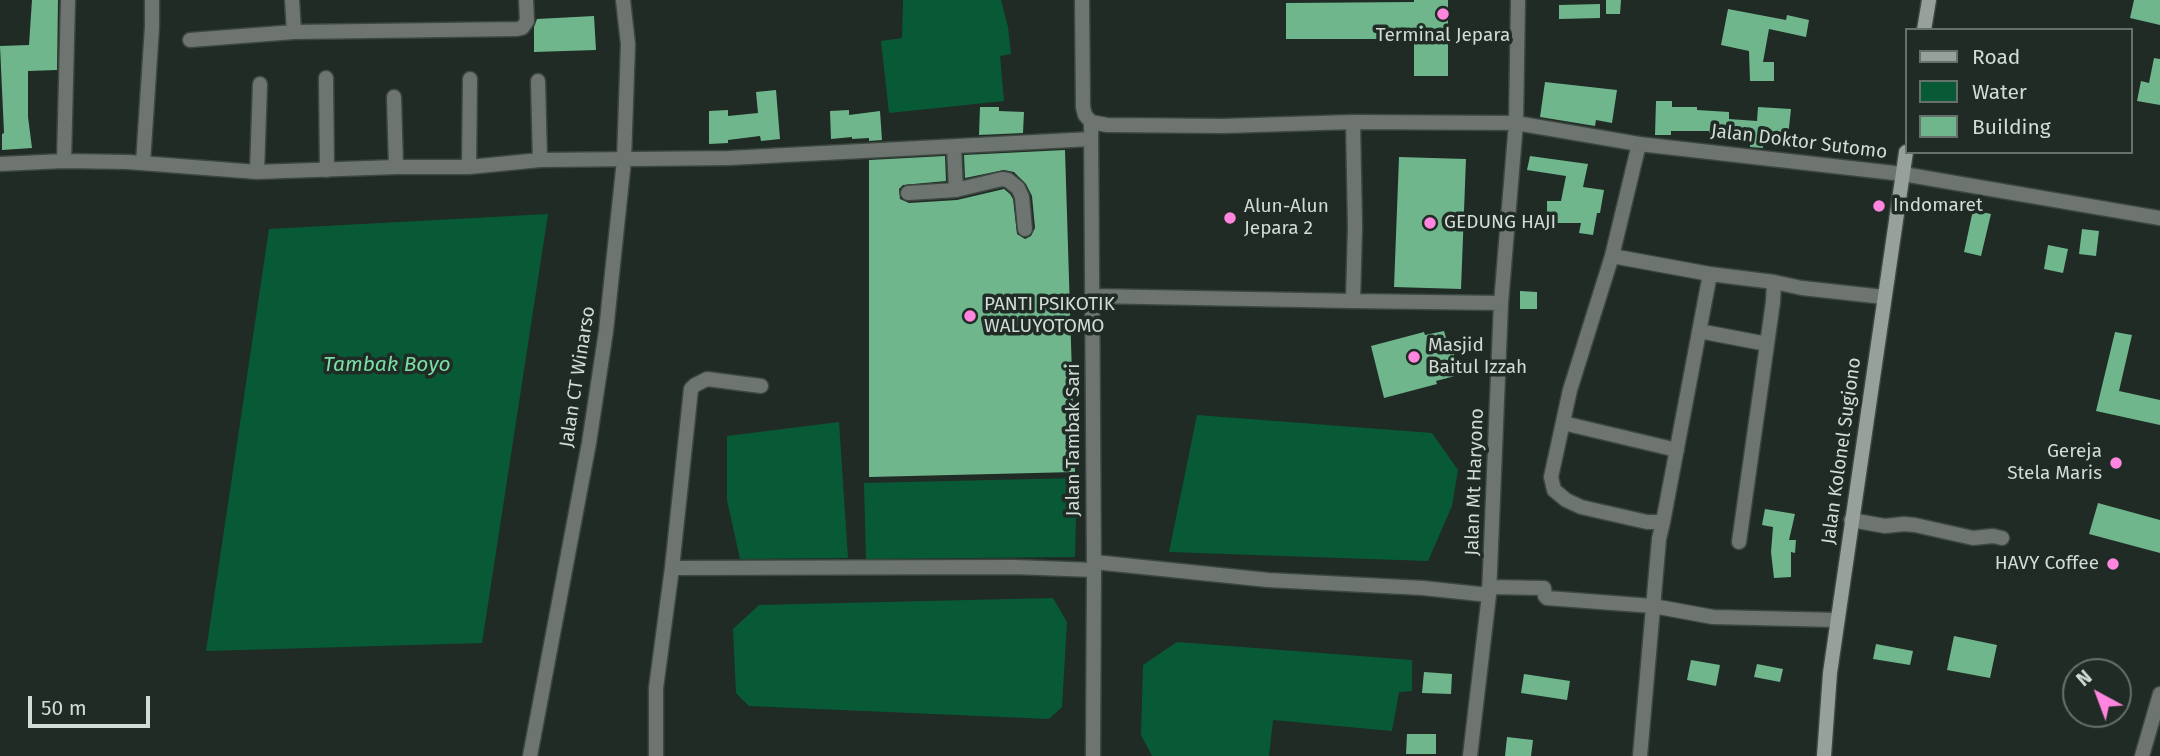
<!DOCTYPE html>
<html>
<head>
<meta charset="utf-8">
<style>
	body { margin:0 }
	#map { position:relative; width:2160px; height:756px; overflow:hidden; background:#1f2b24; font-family:"Fira Sans",sans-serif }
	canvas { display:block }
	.legend { position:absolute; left:1905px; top:28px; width:228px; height:126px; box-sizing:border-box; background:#1f2b24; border:2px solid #67716b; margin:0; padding:9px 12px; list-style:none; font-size:21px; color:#d3dbd6 }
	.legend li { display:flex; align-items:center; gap:14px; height:35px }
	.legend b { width:35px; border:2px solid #67716b }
	.north { position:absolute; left:2062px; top:658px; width:70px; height:70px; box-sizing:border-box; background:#1f2b24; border:2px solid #67716b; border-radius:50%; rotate:319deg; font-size:19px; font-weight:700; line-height:28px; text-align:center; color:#d3dbd6 }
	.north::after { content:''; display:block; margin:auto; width:24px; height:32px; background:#ff85df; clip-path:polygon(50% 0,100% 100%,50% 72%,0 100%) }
	.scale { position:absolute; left:28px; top:696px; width:122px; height:32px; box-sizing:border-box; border:4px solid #d3dbd6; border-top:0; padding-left:9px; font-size:21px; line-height:24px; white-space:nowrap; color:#d3dbd6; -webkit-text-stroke:5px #1f2b24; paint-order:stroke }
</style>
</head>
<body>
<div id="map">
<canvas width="2160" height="756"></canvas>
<ul class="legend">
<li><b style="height:9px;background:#97a09a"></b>Road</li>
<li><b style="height:19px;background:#085a37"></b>Water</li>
<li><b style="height:19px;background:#6fb68d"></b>Building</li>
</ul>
<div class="north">N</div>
<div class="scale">50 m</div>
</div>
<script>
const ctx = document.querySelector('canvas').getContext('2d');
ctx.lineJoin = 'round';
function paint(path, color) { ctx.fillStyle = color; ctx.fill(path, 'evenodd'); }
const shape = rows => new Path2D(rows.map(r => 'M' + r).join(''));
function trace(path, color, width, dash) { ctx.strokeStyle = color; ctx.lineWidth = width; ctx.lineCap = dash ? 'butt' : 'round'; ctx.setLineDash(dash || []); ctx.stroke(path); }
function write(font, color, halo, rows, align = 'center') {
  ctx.font = font + ' "Fira Sans",sans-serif'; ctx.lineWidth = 7; ctx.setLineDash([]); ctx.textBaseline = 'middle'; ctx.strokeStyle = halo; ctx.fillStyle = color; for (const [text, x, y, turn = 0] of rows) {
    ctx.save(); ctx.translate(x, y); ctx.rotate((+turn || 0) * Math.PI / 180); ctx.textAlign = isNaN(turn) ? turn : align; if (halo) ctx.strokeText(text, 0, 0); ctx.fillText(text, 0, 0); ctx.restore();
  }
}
const water = shape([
	[903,0,1001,0,1008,27,1011,54,1000,56,1004,101,889,113,881,41,902,38],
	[548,214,482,643,206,651,269,229],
	[1197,415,1432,433,1458,470,1452,506,1428,561,1169,552],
	[839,422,848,558,740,559,727,500,727,436],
	[1077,478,1075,557,866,559,864,483],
	[1053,598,1067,622,1062,707,1049,719,749,706,736,693,733,629,759,605],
	[1177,642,1412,660,1412,691,1399,692,1392,731,1273,720,1269,756,1152,756,1141,735,1143,665]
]);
const building = shape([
	[32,0,58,0,57,70,28,71,28,117,32,148,2,150,2,134,4,133,0,46,29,45],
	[1414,0,1448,0,1448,76,1414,76,1414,39,1286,39,1286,3,1414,2],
	[1606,0,1621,0,1620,14,1606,14],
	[2134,0,2160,0,2160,25,2130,18],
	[1600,4,1600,18,1559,19,1559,5],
	[1728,9,1786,20,1787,15,1809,20,1806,37,1769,29,1763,62,1774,62,1774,81,1750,81,1749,51,1721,45],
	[594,16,596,50,534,52,534,27,537,19],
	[2154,58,2160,59,2160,105,2137,101,2141,81,2149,83],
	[1545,82,1617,90,1612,123,1596,120,1595,126,1540,117],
	[776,90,780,139,761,141,760,136,728,140,728,143,709,144,709,111,728,110,728,116,758,113,756,92],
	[1656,101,1672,101,1672,107,1697,107,1697,110,1729,112,1729,119,1757,121,1758,107,1791,109,1787,146,1763,143,1763,148,1750,147,1751,136,1709,133,1709,131,1671,131,1671,135,1655,135],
	[980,107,999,107,999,111,1024,112,1023,133,979,135],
	[849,110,849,115,880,111,882,140,869,141,869,138,852,139,852,137,831,139,830,111],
	[1065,150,1075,472,869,477,869,160,945,156,946,181,903,185,899,189,900,199,909,203,957,200,1004,189,1010,194,1013,199,1017,234,1025,239,1031,236,1035,228,1032,196,1026,184,1014,172,1004,170,965,178,964,155],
	[1530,156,1588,164,1583,187,1604,190,1600,213,1597,213,1593,235,1579,233,1581,223,1547,223,1547,201,1561,201,1566,176,1527,170],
	[1399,157,1466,159,1461,289,1394,287],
	[1973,210,1991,214,1981,256,1964,252],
	[2082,229,2099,231,2096,256,2079,254],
	[2048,245,2068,249,2063,273,2044,269],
	[1520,291,1537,292,1537,309,1520,309],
	[1444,331,1447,341,1451,341,1457,368,1453,369,1455,376,1436,381,1437,384,1384,398,1371,346,1424,332,1425,335],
	[2115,332,2132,335,2119,391,2160,400,2160,425,2096,411],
	[2098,503,2160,520,2160,553,2089,534],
	[1765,509,1795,514,1789,540,1796,540,1795,553,1791,552,1791,577,1774,578,1771,552,1773,527,1762,525],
	[1954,636,1997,645,1990,678,1947,670],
	[1876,644,1913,651,1910,665,1873,659],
	[1691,660,1720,665,1716,686,1687,680],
	[1757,664,1783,669,1780,682,1754,677],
	[1424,672,1452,674,1451,694,1422,693],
	[1524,674,1570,681,1567,700,1521,693],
	[1407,734,1436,734,1436,754,1406,754],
	[1507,737,1533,740,1531,756,1505,756]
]);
const minor = shape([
	[292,0,294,32,517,29,522,28,527,21,526,0],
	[1082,0,1083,107,1085,115,1091,122,1094,570,1093,756],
	[190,40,294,32],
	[326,78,327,170],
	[538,81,540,160],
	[394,97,396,167],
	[1091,122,1107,125,1223,126,1353,122,1516,123],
	[64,161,68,0],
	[143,163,152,27,152,0],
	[0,164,64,161,128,162,257,172,396,167,469,167,540,160,729,158,1091,139],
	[469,167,470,79],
	[257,172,260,84],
	[956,190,1002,179,1008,180,1018,188,1022,197,1025,229],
	[908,193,956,190,954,147],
	[1612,256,1639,144],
	[1092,296,1353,301,1355,227,1353,122],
	[1353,301,1501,303],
	[1699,331,1767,344],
	[1563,423,1677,450],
	[1851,520,1885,526,1904,524,1915,525,1973,538,1993,536,2002,538],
	[1663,522,1710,274],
	[1739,542,1773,302,1774,282],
	[1094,562,1268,580,1423,588,1489,595],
	[672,568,1014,567,1094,570],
	[1489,587,1544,588,1545,596,1547,598,1653,606,1713,617,1837,620],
	[656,756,656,688,672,568,691,389,695,385,707,379,761,386],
	[1470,756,1489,595,1501,303,1516,123,1518,0],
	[1640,756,1659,539,1663,522,1647,522,1581,507,1566,500,1554,490,1551,477,1570,390,1612,256,1710,274,1774,282,1802,288,1884,297]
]);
const tertiary = shape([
	[1516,123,1639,144,1903,174,2160,218],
	[530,756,589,443,606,331,624,160,628,44,623,0],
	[2142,756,2160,694]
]);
const secondary = shape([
	[1924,30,1929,0],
	[1824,756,1830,673,1906,152]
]);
const markers = [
	[1443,14,7,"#ff85df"],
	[1879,206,7,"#ff85df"],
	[1230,218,7,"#ff85df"],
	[1430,223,7,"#ff85df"],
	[970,316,7,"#ff85df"],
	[1414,357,7,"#ff85df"],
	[2116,463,7,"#ff85df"],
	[2113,564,7,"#ff85df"]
];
const poiNames = [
	["Terminal Jepara",1443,36,"center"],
	["Indomaret",1893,206],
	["Alun-Alun",1244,207],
	["Jepara 2",1244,229],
	["GEDUNG HAJI",1444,223],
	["PANTI PSIKOTIK",984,305],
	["WALUYOTOMO",984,327],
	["Masjid",1428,346],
	["Baitul Izzah",1428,368],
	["Gereja",2102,452,"right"],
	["Stela Maris",2102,474,"right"],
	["HAVY Coffee",2099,564,"right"]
];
const streetNames = [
	["Jalan Doktor Sutomo",1799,142,7],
	["Jalan CT Winarso",578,377,-81],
	["Jalan Tambak Sari",1074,440,-90],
	["Jalan Kolonel Sugiono",1842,451,-82],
	["Jalan Mt Haryono",1475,482,-88]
];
const waterNames = [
	["Tambak Boyo",387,365]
];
paint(water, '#085a37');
paint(building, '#6fb68d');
trace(minor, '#3c4740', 17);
trace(tertiary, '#3c4740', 17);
trace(secondary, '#3c4740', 17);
trace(minor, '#6e7571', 14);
trace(tertiary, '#6e7571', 14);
trace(secondary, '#97a09a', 14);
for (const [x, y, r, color] of markers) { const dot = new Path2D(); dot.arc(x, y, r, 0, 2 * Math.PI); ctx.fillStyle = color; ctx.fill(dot); trace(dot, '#1f2b24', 2.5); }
write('19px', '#d3dbd6', '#1f2b24', poiNames, 'left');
write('19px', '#d3dbd6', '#1f2b24', streetNames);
write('italic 21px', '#7bdea7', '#1f2b24', waterNames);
</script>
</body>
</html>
